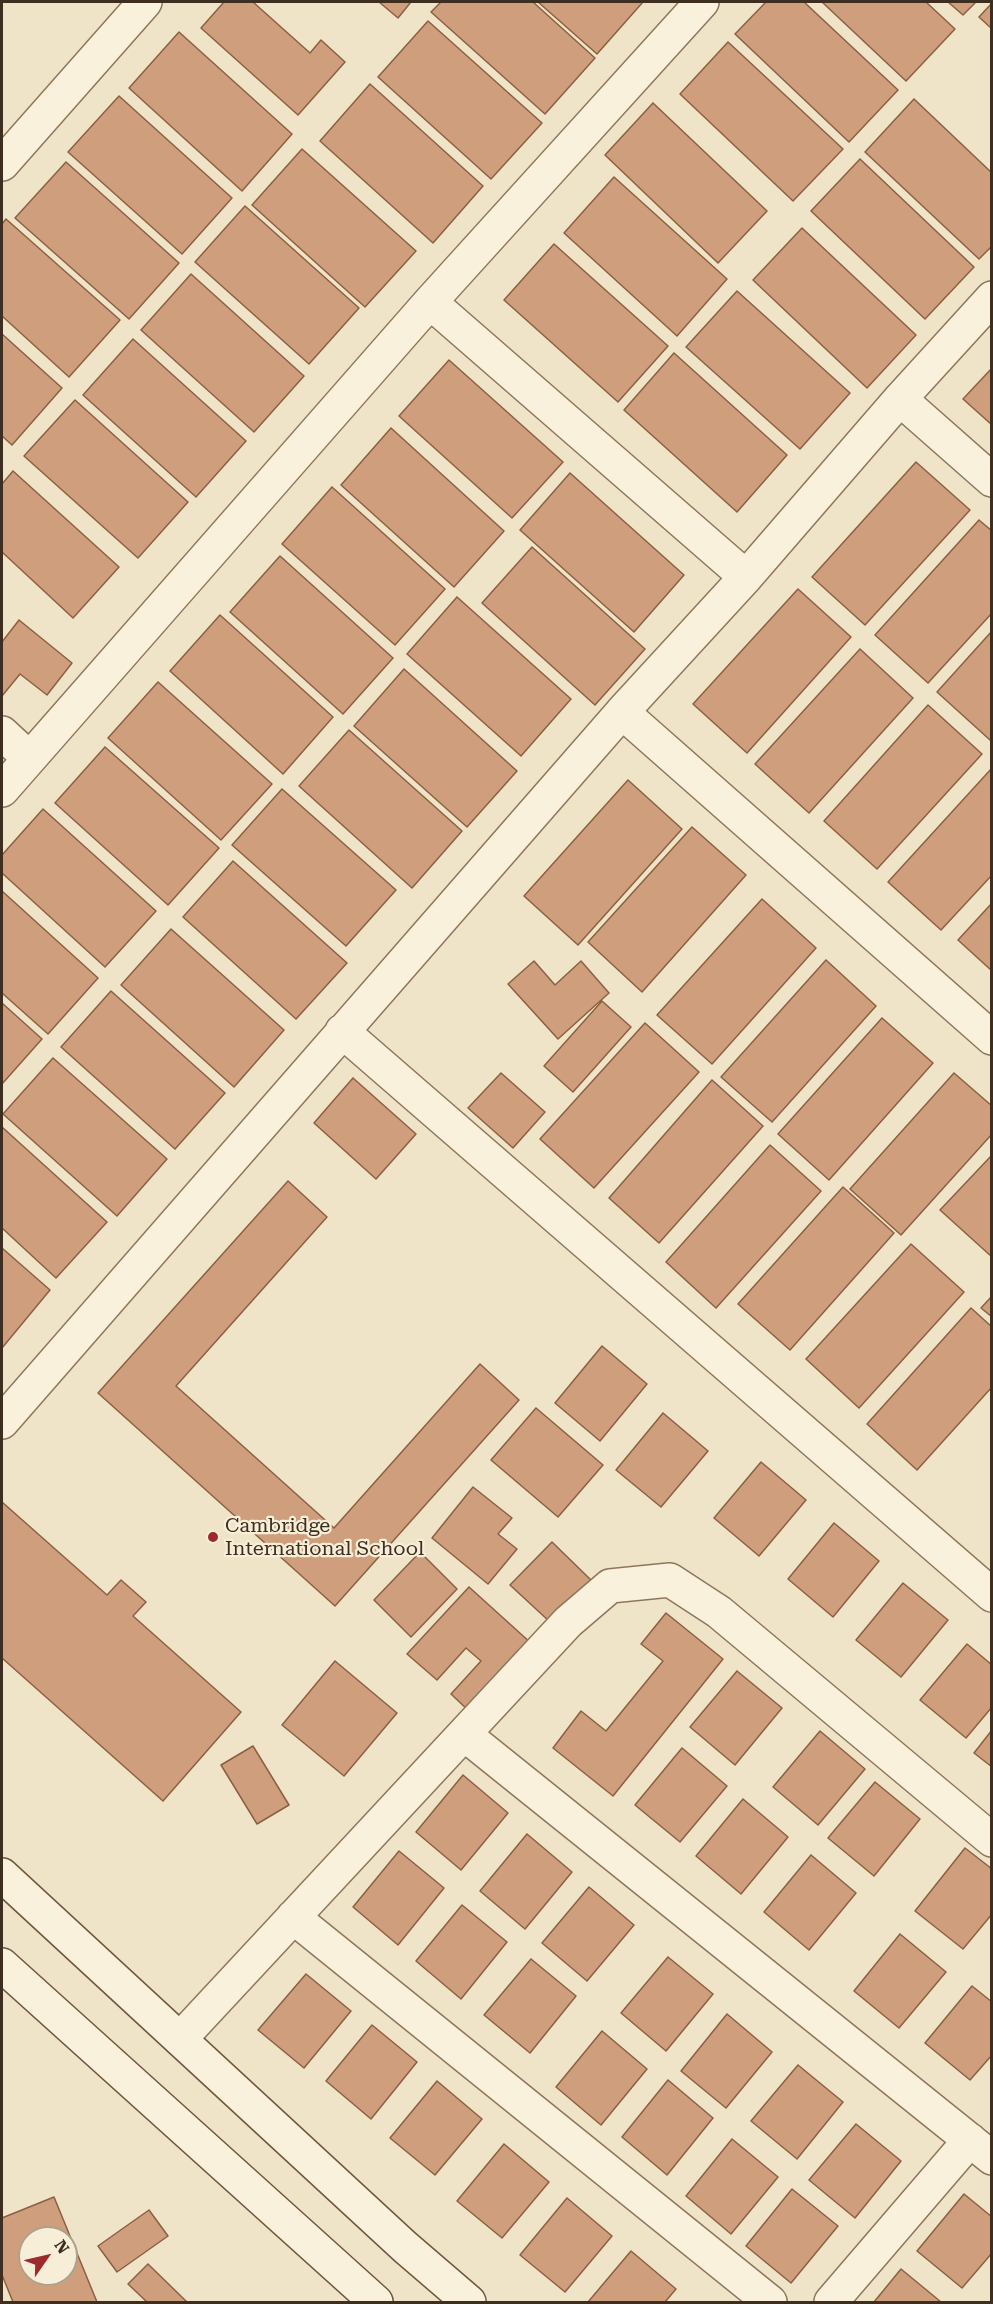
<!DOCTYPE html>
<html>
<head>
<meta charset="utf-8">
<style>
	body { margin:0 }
	#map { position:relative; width:993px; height:2304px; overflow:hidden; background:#f0e4c8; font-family:"Roboto Serif",serif }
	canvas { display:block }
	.frame { position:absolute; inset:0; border:3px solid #3d2e20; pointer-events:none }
	.north { position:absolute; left:18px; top:2226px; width:60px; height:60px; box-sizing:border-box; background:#f7eed8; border:2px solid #ada18e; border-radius:50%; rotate:56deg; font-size:16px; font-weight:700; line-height:24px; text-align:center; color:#3d2e20 }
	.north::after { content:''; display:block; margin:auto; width:21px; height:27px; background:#9e2a2b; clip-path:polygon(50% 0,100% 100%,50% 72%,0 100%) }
</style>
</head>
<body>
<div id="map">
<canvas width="993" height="2304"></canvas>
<div class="frame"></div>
<div class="north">N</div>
</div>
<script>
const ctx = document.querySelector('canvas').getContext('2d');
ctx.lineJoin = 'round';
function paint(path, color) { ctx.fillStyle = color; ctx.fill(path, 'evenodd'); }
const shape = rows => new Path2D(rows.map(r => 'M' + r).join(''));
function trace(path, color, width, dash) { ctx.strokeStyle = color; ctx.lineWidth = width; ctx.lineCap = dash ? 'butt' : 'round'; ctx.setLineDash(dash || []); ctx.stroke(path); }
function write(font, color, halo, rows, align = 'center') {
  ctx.font = font + ' "Roboto Serif",serif'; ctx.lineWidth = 4.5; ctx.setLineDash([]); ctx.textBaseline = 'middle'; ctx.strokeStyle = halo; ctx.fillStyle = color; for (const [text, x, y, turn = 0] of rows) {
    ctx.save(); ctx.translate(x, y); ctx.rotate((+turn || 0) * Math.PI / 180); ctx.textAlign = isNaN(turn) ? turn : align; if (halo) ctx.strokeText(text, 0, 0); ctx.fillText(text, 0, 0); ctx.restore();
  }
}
const building = shape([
	[224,2,253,2,310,53,321,40,345,62,298,115,201,28,224,2],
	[379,2,411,2,398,18,379,2],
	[441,2,533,2,595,58,545,114,431,12,441,2],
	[538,2,643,2,597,54,538,2],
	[766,2,804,2,898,90,849,142,735,34,766,2],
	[822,2,926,2,955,29,906,81,822,2],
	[948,2,976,2,963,15,948,2],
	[992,3,992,29,979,17,992,3],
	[428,21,542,123,491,179,378,77,428,21],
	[179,32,292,134,242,191,129,88,179,32],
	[728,42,843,149,793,201,680,94,728,42],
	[370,84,483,186,433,243,320,141,370,84],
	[119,96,232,198,182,254,68,152,119,96],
	[914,99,992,173,992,246,979,259,865,152,914,99],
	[653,103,767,211,718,263,605,155,653,103],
	[302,149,416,251,365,307,252,205,302,149],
	[860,159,974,267,925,319,811,211,860,159],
	[66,162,179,263,129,319,15,218,66,162],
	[614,177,727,279,677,336,564,233,614,177],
	[245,206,359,308,309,364,195,262,245,206],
	[6,219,120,320,69,377,2,316,2,224,6,219],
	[802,228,916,335,867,388,753,280,802,228],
	[554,244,668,346,618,402,504,300,554,244],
	[191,274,304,376,254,432,141,330,191,274],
	[737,291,850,393,800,449,686,347,737,291],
	[2,334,62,388,12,445,2,436,2,334],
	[133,339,246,441,196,497,83,395,133,339],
	[674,353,787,455,737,512,624,410,674,353],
	[449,360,563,462,512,518,399,416,449,360],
	[992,368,992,425,963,399,992,368],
	[75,400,188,502,138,558,24,456,75,400],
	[391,428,504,531,454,587,341,485,391,428],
	[916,462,970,510,865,625,812,577,916,462],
	[13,471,119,567,73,618,2,552,2,484,13,471],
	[570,473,684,575,634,632,520,530,570,473],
	[332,487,445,589,395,645,282,544,332,487],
	[979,520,992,531,992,613,928,683,875,635,979,520],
	[532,547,645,649,595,705,482,603,532,547],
	[280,556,393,658,343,714,230,612,280,556],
	[798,589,851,637,747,753,693,704,798,589],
	[457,597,571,699,521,756,407,654,457,597],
	[220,615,333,717,283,774,170,671,220,615],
	[19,620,72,663,47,695,20,674,2,696,2,642,19,620],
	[992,631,992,739,990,740,937,692,992,631],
	[860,649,913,698,809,813,755,764,860,649],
	[404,669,517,771,467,827,354,726,404,669],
	[158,682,272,784,221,840,108,738,158,682],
	[928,705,982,754,877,869,824,821,928,705],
	[349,730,462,831,412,888,299,786,349,730],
	[105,747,219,848,168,905,55,803,105,747],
	[992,768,992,875,941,930,888,882,992,768],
	[628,780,682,829,578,945,524,896,628,780],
	[282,789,396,890,346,946,232,845,282,789],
	[43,809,156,911,105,967,2,873,2,855,43,809],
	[692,827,746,875,642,992,588,942,692,827],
	[233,861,347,963,296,1019,183,917,233,861],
	[2,891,98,978,48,1034,2,993,2,891],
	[762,899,816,948,712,1064,657,1015,762,899],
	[992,903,992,971,958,940,992,903],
	[171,929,284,1030,234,1087,121,985,171,929],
	[826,960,876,1006,772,1122,721,1077,826,960],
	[534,961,555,985,581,961,609,993,558,1039,508,984,534,961],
	[111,991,225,1093,175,1149,61,1047,111,991],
	[602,1001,631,1027,573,1092,544,1066,602,1001],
	[2,1003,42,1039,2,1084,2,1003],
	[882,1018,933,1063,829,1180,778,1134,882,1018],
	[645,1023,699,1072,594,1188,540,1139,645,1023],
	[53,1058,167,1159,117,1216,3,1114,53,1058],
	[501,1073,545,1112,513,1148,468,1108,501,1073],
	[954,1073,992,1106,992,1134,901,1235,850,1189,954,1073],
	[353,1078,416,1134,376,1179,314,1123,353,1078],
	[712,1080,763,1126,659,1243,609,1198,712,1080],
	[2,1127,107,1222,56,1278,2,1228,2,1127],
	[770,1145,821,1191,716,1308,666,1262,770,1145],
	[992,1155,992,1257,940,1210,992,1155],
	[288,1181,327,1217,176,1386,334,1528,480,1364,519,1400,335,1606,98,1393,288,1181],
	[843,1187,894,1233,790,1350,738,1304,843,1187],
	[911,1244,964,1292,859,1408,806,1359,911,1244],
	[2,1248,50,1290,2,1348,2,1248],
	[992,1296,992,1317,981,1308,992,1296],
	[971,1308,992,1327,992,1387,917,1470,867,1424,971,1308],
	[602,1346,647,1384,600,1441,555,1403,602,1346],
	[536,1408,603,1465,558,1517,491,1460,536,1408],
	[663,1413,708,1451,661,1507,616,1470,663,1413],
	[761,1462,806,1500,759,1556,714,1518,761,1462],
	[473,1487,512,1518,498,1534,517,1549,488,1584,432,1538,473,1487],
	[2,1502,107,1595,121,1580,146,1602,133,1616,241,1712,163,1801,2,1658,2,1502],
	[834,1523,879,1561,833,1617,788,1579,834,1523],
	[552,1542,591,1580,550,1622,510,1585,552,1542],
	[420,1552,457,1589,411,1637,374,1600,420,1552],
	[903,1583,948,1620,901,1677,856,1640,903,1583],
	[469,1587,532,1644,470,1712,451,1694,481,1661,466,1648,437,1680,407,1654,469,1587],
	[666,1613,723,1659,613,1796,553,1748,581,1711,606,1731,663,1661,641,1644,666,1613],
	[967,1644,992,1665,992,1707,966,1738,920,1700,967,1644],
	[335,1661,397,1713,344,1776,282,1725,335,1661],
	[737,1671,782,1708,735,1765,690,1727,737,1671],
	[992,1730,992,1767,974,1753,992,1730],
	[820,1731,865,1769,818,1825,773,1787,820,1731],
	[253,1746,289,1805,257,1824,221,1765,253,1746],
	[682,1748,727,1786,680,1842,635,1805,682,1748],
	[463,1775,508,1813,461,1870,416,1832,463,1775],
	[875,1782,920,1819,874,1876,828,1838,875,1782],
	[743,1799,788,1837,741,1894,696,1856,743,1799],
	[527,1834,572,1872,525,1929,480,1891,527,1834],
	[965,1848,992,1869,992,1914,963,1949,915,1911,965,1848],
	[399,1851,444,1888,398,1945,353,1907,399,1851],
	[811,1855,856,1893,809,1950,764,1912,811,1855],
	[589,1887,634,1925,587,1981,542,1943,589,1887],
	[462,1905,507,1942,461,1999,416,1961,462,1905],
	[900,1934,946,1972,899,2028,854,1991,900,1934],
	[668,1957,713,1994,666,2051,621,2013,668,1957],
	[531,1959,576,1996,530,2053,484,2015,531,1959],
	[306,1974,351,2011,304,2068,258,2030,306,1974],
	[972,1986,992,2002,992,2055,970,2080,925,2043,972,1986],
	[727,2014,772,2052,726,2108,681,2071,727,2014],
	[372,2025,417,2062,371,2119,326,2081,372,2025],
	[602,2031,647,2069,601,2125,556,2087,602,2031],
	[798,2065,843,2102,797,2159,751,2121,798,2065],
	[668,2080,713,2118,667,2175,622,2137,668,2080],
	[437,2081,482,2119,435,2175,390,2138,437,2081],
	[856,2124,901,2161,855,2218,809,2180,856,2124],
	[732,2139,778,2177,731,2234,686,2196,732,2139],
	[504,2144,549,2182,502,2238,457,2201,504,2144],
	[792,2189,838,2226,791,2283,746,2246,792,2189],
	[964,2194,992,2217,992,2253,962,2288,917,2251,964,2194],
	[54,2197,97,2302,13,2302,2,2275,2,2218,54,2197],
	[30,2238,66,2238,66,2274,30,2274,30,2238],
	[567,2198,612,2236,565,2292,520,2255,567,2198],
	[149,2210,168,2236,117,2272,98,2246,149,2210],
	[631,2251,676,2289,665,2302,588,2302,631,2251],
	[148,2264,187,2302,147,2302,128,2284,148,2264],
	[901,2269,941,2302,874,2302,901,2269]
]);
const street = shape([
	[2,164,145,2],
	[430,302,746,577],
	[900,399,992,480],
	[622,712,992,1038],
	[2,733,29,758],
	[2,790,430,302,702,2],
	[342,1031,992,1595],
	[2,1422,622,712,746,577,900,399,992,298],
	[464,1734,992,2158],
	[293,1917,770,2302],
	[180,2039,568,1622,610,1586,670,1580,719,1612,992,1840],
	[831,2302,970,2140]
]);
const secondary = shape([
	[2,1875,405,2247,469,2302],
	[2,1965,376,2302]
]);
const markers = [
	[213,1537,6,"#9e2a2b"]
];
const poiNames = [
	["Cambridge",225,1526],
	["International School",225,1549]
];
paint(building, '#cf9f7d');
trace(building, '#8d5f41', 1.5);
trace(street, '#8d765c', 36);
trace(secondary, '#6f573f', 36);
trace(street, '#faf1dc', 33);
trace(secondary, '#faf1dc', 33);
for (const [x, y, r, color] of markers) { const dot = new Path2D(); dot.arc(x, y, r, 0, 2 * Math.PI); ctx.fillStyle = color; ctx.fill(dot); trace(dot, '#f7eed8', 2); }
write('20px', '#3d2e20', '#f7eed8', poiNames, 'left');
</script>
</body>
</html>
